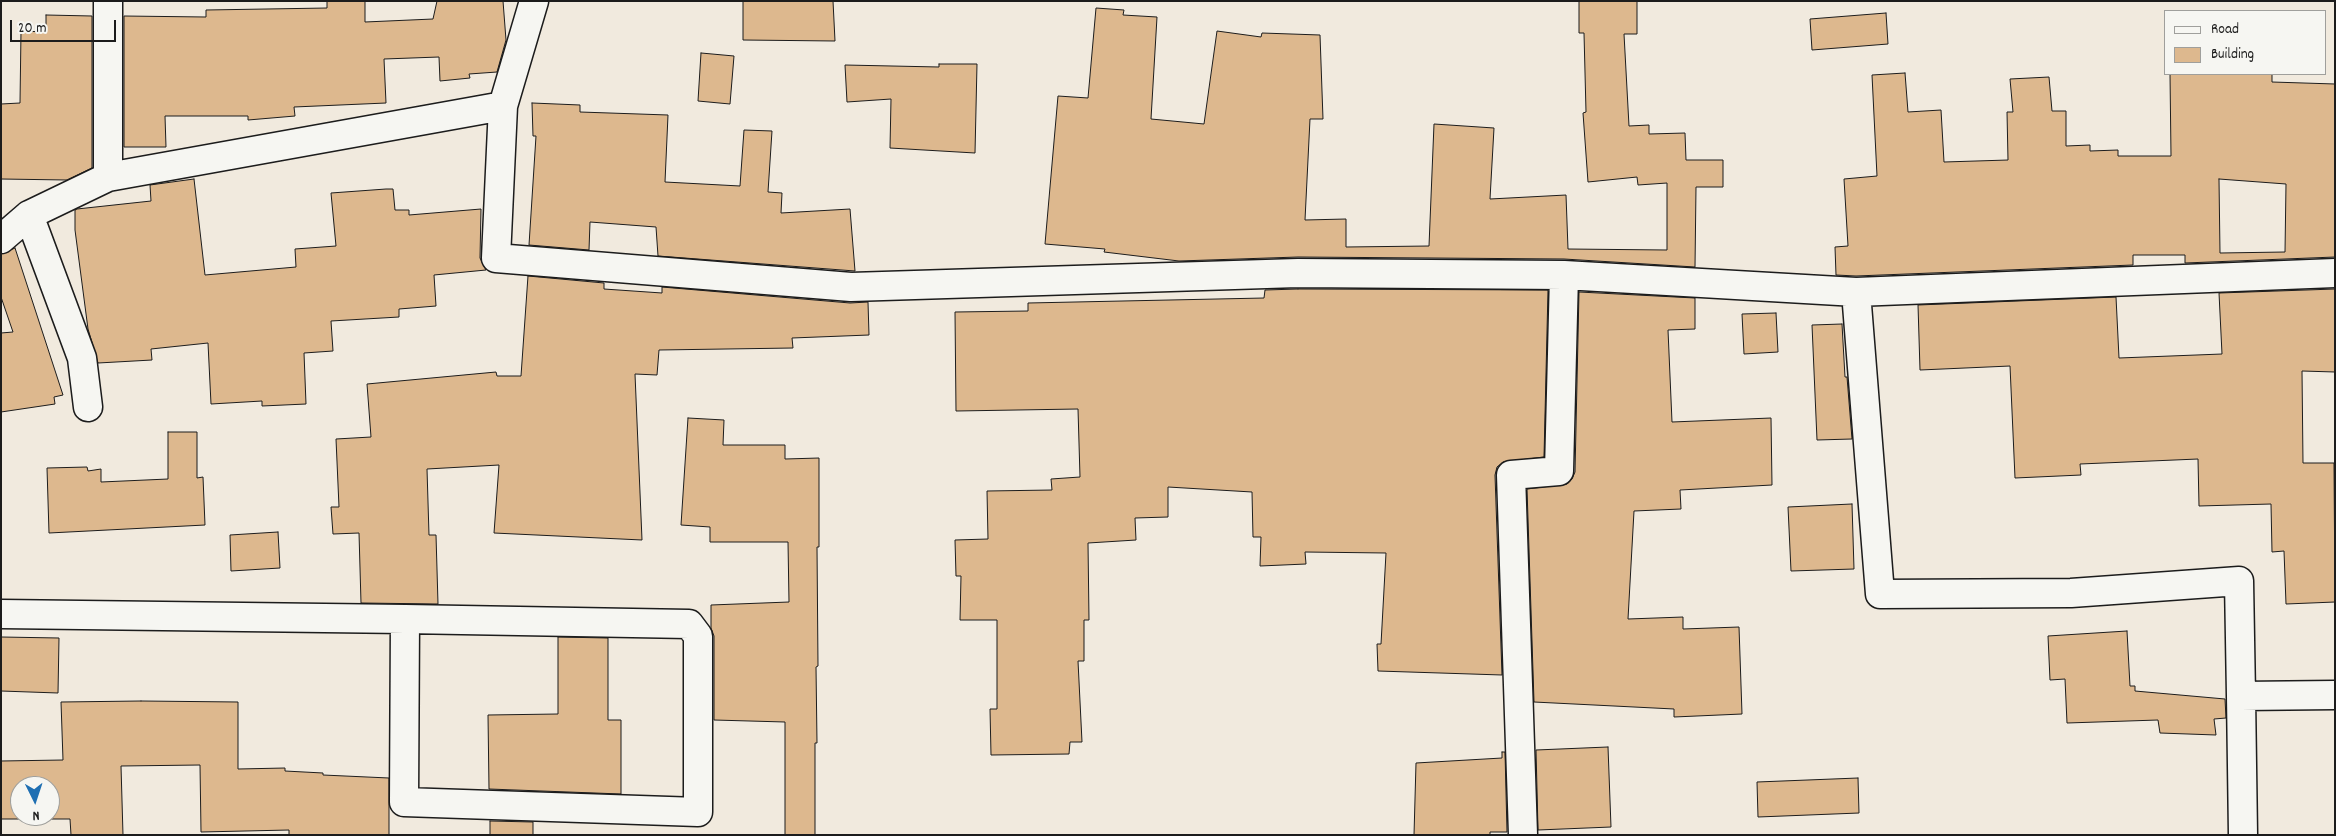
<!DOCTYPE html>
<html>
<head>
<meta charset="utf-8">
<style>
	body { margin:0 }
	#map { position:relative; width:2336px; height:836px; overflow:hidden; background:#f1eade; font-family:Dekko,sans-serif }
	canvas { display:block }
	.frame { position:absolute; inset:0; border:2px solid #1c1c1c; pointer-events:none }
	.legend { position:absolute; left:2164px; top:10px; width:162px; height:65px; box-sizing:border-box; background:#f6f6f2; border:1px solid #9f9f9c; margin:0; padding:6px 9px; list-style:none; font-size:15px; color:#1c1c1c }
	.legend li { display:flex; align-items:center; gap:10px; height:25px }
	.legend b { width:25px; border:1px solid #9f9f9c }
	.north { position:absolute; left:10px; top:776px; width:50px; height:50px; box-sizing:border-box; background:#f6f6f2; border:1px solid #9f9f9c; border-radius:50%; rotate:176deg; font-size:14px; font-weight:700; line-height:20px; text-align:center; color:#1c1c1c }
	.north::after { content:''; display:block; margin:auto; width:18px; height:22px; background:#1f6fb2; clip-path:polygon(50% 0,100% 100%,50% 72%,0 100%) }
	.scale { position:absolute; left:10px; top:20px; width:106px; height:22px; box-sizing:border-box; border:2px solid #1c1c1c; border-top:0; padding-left:6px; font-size:15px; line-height:18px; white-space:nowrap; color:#1c1c1c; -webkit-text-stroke:4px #f6f6f2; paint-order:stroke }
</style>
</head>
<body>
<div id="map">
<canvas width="2336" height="836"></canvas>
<div class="frame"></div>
<ul class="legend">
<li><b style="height:6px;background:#f6f6f2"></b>Road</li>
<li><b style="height:14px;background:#ddb88e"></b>Building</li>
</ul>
<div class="north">N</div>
<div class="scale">20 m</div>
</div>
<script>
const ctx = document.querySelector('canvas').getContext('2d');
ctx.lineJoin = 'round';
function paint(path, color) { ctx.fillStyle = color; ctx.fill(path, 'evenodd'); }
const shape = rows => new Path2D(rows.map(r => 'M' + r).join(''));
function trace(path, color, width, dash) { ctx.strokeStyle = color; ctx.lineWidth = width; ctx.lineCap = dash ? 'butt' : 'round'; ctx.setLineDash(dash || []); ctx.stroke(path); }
const building = shape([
	[327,1,365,1,365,22,433,19,437,1,503,1,506,40,497,72,469,74,470,78,440,81,439,57,384,59,386,103,294,107,295,116,248,120,248,116,165,116,166,147,124,147,124,16,206,17,206,10,327,8,327,1],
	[743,1,833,1,835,41,743,40,743,1],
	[1579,1,1637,1,1637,34,1624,34,1629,126,1649,125,1649,134,1685,133,1686,160,1723,160,1723,187,1696,187,1695,267,1564,259,1298,257,1179,261,1104,252,1105,249,1045,244,1058,96,1088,98,1096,8,1124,10,1123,15,1157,17,1151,119,1204,124,1217,31,1261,37,1262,33,1320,35,1323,119,1310,119,1305,220,1346,219,1346,247,1429,246,1434,124,1494,128,1490,199,1566,195,1568,249,1667,250,1667,183,1638,185,1637,177,1588,182,1583,113,1586,112,1584,33,1579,33,1579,1],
	[1886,13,1888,44,1812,50,1810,19,1886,13],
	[46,15,92,16,92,168,67,180,1,179,1,104,20,103,21,31,46,32,46,15],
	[701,53,734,56,730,104,698,101,701,53],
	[939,64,977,64,975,153,890,148,891,99,847,102,845,65,939,67,939,64],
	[1905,73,1908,112,1941,110,1944,162,2008,160,2007,112,2013,112,2010,79,2049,77,2052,111,2066,111,2066,146,2090,145,2090,151,2118,150,2118,156,2171,156,2170,74,2272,74,2272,82,2335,84,2335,257,2185,263,2185,255,2133,255,2133,265,1856,276,1836,275,1835,247,1848,246,1844,179,1877,176,1872,75,1905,73],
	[2219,179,2286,184,2285,252,2220,253,2219,179],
	[532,103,580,105,580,112,668,115,665,182,740,186,744,130,772,131,768,192,782,193,781,213,850,209,855,271,658,256,656,227,590,222,589,250,529,245,536,136,533,136,532,103],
	[194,179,205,275,296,267,295,249,336,246,331,193,386,189,393,189,395,210,409,210,409,215,481,209,480,258,486,270,434,275,436,306,399,309,399,317,331,321,333,351,304,353,306,404,262,406,262,401,211,404,208,343,151,349,152,360,98,363,88,329,75,230,75,210,77,209,151,201,150,185,194,179],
	[15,248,63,395,54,397,55,404,1,412,1,333,13,332,1,297,1,254,15,248],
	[528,276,604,283,604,289,662,293,662,287,850,303,868,302,869,335,792,338,793,348,659,350,657,375,635,374,642,540,494,533,499,465,427,469,429,535,436,535,438,604,361,603,359,533,333,534,331,507,339,507,336,439,371,437,367,384,496,372,497,376,521,376,528,276],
	[1298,289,1548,290,1544,457,1503,462,1497,467,1495,475,1502,675,1378,671,1377,644,1381,644,1386,553,1305,552,1306,564,1260,566,1261,537,1253,537,1252,492,1168,487,1168,517,1135,518,1136,540,1088,543,1089,620,1084,620,1084,661,1078,661,1082,742,1070,742,1069,754,991,755,990,709,997,709,997,620,960,620,961,576,956,576,955,540,988,539,987,491,1052,490,1051,479,1080,477,1078,409,956,411,955,312,1028,311,1028,303,1264,298,1265,290,1298,289],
	[2335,289,2335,372,2302,371,2303,463,2334,463,2335,602,2286,604,2284,551,2272,552,2271,504,2199,506,2198,459,2080,464,2081,475,2015,478,2010,366,1920,370,1918,305,2116,297,2119,358,2222,354,2219,293,2335,289],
	[1579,292,1695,298,1695,329,1668,330,1672,422,1771,418,1772,485,1680,490,1681,509,1634,511,1628,619,1683,617,1683,629,1739,627,1742,714,1674,717,1674,709,1534,702,1527,489,1567,484,1572,479,1575,472,1579,292],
	[1776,313,1778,352,1744,354,1742,314,1776,313],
	[1842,324,1845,377,1847,377,1852,439,1817,440,1812,325,1842,324],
	[688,418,724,420,723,445,785,445,785,459,819,458,819,547,817,547,818,666,816,667,817,743,815,743,815,835,785,835,785,722,714,720,714,636,711,628,711,605,789,602,788,542,710,542,710,527,681,525,688,418],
	[168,432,197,432,197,478,203,477,205,525,49,533,47,468,87,467,88,471,101,469,101,482,168,479,168,432],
	[1852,504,1854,569,1791,571,1788,507,1852,504],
	[278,532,280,568,231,571,230,535,278,532],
	[2127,631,2130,686,2135,686,2135,691,2225,699,2226,718,2214,719,2216,735,2160,733,2158,720,2067,723,2065,679,2050,680,2048,636,2127,631],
	[1,637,59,638,58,693,1,691,1,637],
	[558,637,608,638,608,720,621,720,621,794,489,789,488,715,558,714,558,637],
	[141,701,238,702,238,769,285,768,285,771,323,773,323,775,389,778,389,835,289,835,289,830,201,832,200,765,121,766,123,835,71,835,70,819,1,819,1,761,63,760,61,702,141,701],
	[20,786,50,786,50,816,20,816,20,786],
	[1608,747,1611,827,1538,830,1536,750,1608,747],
	[1502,752,1505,752,1507,832,1490,832,1490,835,1414,835,1416,763,1502,758,1502,752],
	[1858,778,1859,813,1758,817,1757,782,1858,778],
	[490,821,533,822,533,835,490,835,490,821]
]);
const minor = shape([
	[503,106,496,258,851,287,1298,273,1564,275,1856,292,2335,273],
	[108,177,108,1],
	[29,215,82,358,88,407],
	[1,239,29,215,108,177,503,106,534,1],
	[1856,292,1880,594,2071,593,2239,581,2241,696,2335,695],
	[1,614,405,619,689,624,698,636,698,812,404,802,405,619],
	[2241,696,2243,835],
	[1523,835,1511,475,1559,471,1564,275]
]);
paint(building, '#ddb88e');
trace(building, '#1c1c1c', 1);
trace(minor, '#1c1c1c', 31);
trace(minor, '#f6f6f2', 28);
</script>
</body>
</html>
